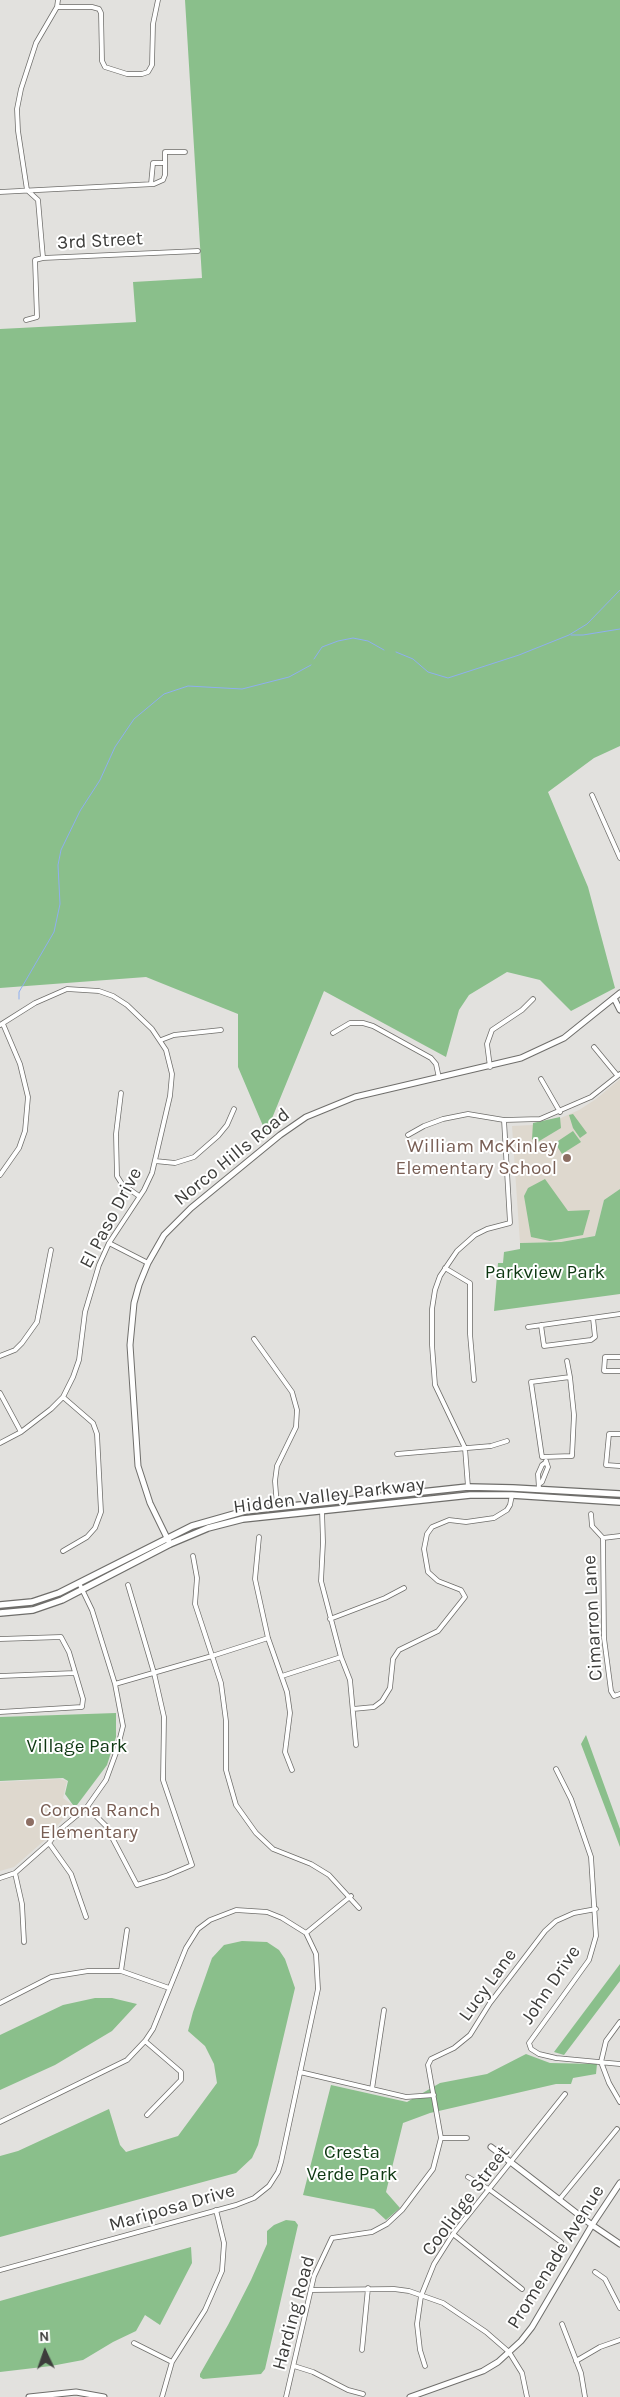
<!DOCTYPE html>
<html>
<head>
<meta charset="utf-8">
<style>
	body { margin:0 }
	#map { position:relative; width:620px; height:2397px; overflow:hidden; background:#e2e1de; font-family:Karla,sans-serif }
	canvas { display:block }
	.north { position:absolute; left:20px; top:2327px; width:50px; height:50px; -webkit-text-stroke:4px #fff; paint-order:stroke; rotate:357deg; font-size:14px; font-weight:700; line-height:20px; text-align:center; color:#3d3d3b }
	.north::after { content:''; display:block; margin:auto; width:18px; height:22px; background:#3d3d3b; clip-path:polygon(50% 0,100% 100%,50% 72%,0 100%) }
</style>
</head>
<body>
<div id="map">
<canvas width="620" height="2397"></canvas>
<div class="north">N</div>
</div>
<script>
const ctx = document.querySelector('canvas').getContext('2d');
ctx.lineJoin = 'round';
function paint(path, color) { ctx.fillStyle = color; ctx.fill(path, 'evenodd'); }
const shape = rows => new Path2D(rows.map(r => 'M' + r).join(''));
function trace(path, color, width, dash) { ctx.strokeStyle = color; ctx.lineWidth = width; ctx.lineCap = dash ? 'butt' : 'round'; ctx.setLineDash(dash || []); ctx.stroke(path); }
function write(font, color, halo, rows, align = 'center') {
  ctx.font = font + ' Karla,sans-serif'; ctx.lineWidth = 4; ctx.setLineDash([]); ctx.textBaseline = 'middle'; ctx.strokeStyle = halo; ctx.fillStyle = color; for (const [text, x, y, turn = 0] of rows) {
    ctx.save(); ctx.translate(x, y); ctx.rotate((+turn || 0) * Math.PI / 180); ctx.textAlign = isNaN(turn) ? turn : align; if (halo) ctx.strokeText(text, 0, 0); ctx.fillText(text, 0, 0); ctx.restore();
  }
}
const built = shape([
	[620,1079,620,1189,604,1200,595,1236,561,1242,520,1243,512,1126,532,1125,556,1120,579,1110,596,1099],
	[60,1779,67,1781,63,1798,74,1806,46,1839,14,1867,0,1871,0,1782]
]);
const green = shape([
	[185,0,620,0,620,746,594,758,548,792,588,887,615,988,571,1011,540,980,507,972,469,995,459,1010,446,1057,324,991,266,1133,238,1067,238,1014,146,977,0,988,0,329,136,322,133,282,202,278],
	[573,1114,587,1133,580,1138,573,1128,569,1115],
	[560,1117,561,1128,536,1143,532,1139,533,1123],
	[573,1131,581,1142,562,1154,555,1143],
	[545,1179,568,1211,590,1210,583,1235,550,1241,531,1237,524,1196,528,1188],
	[620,1189,620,1294,494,1311,498,1263,503,1263,504,1252,520,1249,520,1243,561,1242,595,1236,604,1200],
	[116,1713,116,1737,107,1765,77,1805,73,1805,65,1794,68,1781,63,1778,0,1781,0,1717],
	[586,1735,620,1829,620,1847,581,1744],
	[242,1941,267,1942,279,1950,285,1959,295,1988,258,2145,252,2158,236,2173,0,2237,0,2156,18,2151,109,2109,120,2145,126,2152,178,2136,217,2083,214,2064,205,2046,188,2031,193,2012,212,1958,224,1945],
	[620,1964,620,1981,564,2055,554,2052],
	[95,1998,112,1998,137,2004,112,2031,55,2065,0,2090,0,2035,63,2005],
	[526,2054,550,2063,597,2064,596,2074,573,2078,571,2084,556,2084,430,2113,403,2123,386,2192,400,2208,386,2220,374,2209,303,2195,331,2085,407,2102,440,2083,487,2074],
	[286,2220,295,2221,298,2225,265,2369,261,2374,203,2379,200,2377,200,2374,228,2325,251,2280,267,2244,267,2231,274,2225],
	[191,2247,192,2263,160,2325,145,2315,136,2331,113,2342,83,2360,51,2366,0,2372,0,2301]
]);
const stream = shape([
	[571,635,583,635,620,629],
	[396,652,413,659,428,672,448,678,519,655,569,635,587,624,620,590],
	[314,659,322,647,338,641,353,638,368,641,384,650],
	[19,999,19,992,54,932,60,904,58,865,61,850,80,811,100,780,115,747,134,719,164,694,188,686,242,689,289,677,311,665]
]);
const street = shape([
	[57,7,92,7,99,9,101,13,102,61,105,67,127,74,142,74,148,72,152,65,153,24,158,0],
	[151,184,153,163,165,163],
	[27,190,38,200,43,258,198,251],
	[27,190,18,131,17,109,21,89,36,43,57,7,58,0],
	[0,192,154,184,163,180,165,175,165,152,185,152],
	[26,320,37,317,35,260,43,258],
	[592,795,620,858],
	[0,1025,35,1003,67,989,99,991,113,996,127,1005,152,1029,166,1050,172,1074,170,1096,152,1173,144,1190,109,1243,99,1265,85,1312,79,1360,73,1377,63,1397,51,1409,21,1432,0,1443],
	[333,1033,350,1023,363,1023,373,1026,431,1058,436,1064,439,1078],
	[161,1040,174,1035,221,1030],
	[594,1047,617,1075],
	[490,1067,487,1044,492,1030,522,1010,533,999],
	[541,1079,560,1112],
	[121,1093,116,1134,117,1176,122,1184,139,1196],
	[408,1135,424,1126,443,1119,468,1114,504,1120,540,1119,591,1097,620,1074],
	[155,1161,175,1163,194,1157,218,1136,227,1125,234,1109],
	[0,1175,19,1148,25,1131,28,1097,20,1064,3,1024],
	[109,1243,148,1263],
	[445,1268,470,1283,470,1334,474,1380],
	[541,1325,544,1346,591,1340,595,1337,593,1318],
	[528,1327,620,1314],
	[254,1339,292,1392,297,1410,296,1427,277,1466,275,1481,277,1506],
	[0,1356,15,1350,22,1343,37,1322,51,1250],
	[620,1357,605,1357,604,1371,620,1371],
	[567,1361,570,1377,574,1415,572,1456,542,1457,531,1382,570,1377],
	[0,1393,21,1432],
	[620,1434,609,1434,606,1465,620,1466],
	[397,1454,491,1446,507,1441],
	[539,1484,542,1482,548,1467,546,1461],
	[468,1487,465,1448,435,1385,432,1345,432,1309,435,1290,440,1276,457,1251,475,1235,487,1229,510,1223,504,1120],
	[539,1489,538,1474,542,1465,546,1462],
	[322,1510,323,1542,321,1581,341,1657,350,1680,356,1745],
	[591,1514,592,1526,603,1538],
	[259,1537,255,1579,268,1638,287,1692,290,1713,285,1752,292,1770],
	[603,1538,604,1638,611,1691,614,1696,620,1694],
	[603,1538,620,1536],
	[63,1551,87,1537,95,1528,101,1512,97,1434,93,1423,63,1397],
	[193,1556,197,1578,195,1604,221,1683,226,1721,226,1770,236,1805,256,1833,273,1849,311,1864,329,1875,359,1908],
	[330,1619,385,1598,404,1588],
	[0,1639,61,1637,69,1652,83,1699,82,1707,0,1712],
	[0,1676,75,1673],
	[282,1676,341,1657],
	[115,1684,212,1656,268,1638],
	[353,1709,374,1707,382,1701,390,1688,393,1659,399,1650,438,1631,465,1597,461,1590,438,1581,428,1572,424,1549,427,1534,432,1527,449,1520,466,1522,494,1518,507,1510,510,1505,512,1495],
	[556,1769,571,1799,591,1857,596,1936,589,1960,529,2043,531,2049,539,2054,556,2058,620,2064],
	[87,1807,106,1826,137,1885,166,1876,192,1865,163,1780,164,1717,154,1673,128,1585],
	[49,1843,71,1874,86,1917],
	[15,1873,22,1904,24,1942],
	[0,1878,15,1873,49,1843,57,1832,87,1807,106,1780,117,1750,123,1726,115,1684,92,1610,79,1583],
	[306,1933,351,1896],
	[121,1971,127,1930],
	[0,2003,51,1977,88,1971,121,1971,169,1988],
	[620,2022,606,2041,601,2062,609,2083,620,2102],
	[145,2041,181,2072,181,2080,147,2115],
	[300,2072,406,2097,434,2095],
	[372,2089,384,2010],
	[0,2122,127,2060,145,2041,153,2029,186,1948,198,1929,210,1920,236,1910,267,1912,282,1918,306,1933],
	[441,2138,467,2138],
	[468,2177,490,2190,561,2242],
	[559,2200,617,2129],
	[453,2234,522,2289],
	[0,2270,236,2205,254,2198,269,2186,278,2172,281,2162,318,1989,316,1954,306,1933],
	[595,2272,605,2279,620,2308],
	[311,2290,394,2289,409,2291,443,2303,486,2332,509,2352,522,2373,527,2397],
	[562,2324,581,2373,585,2397],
	[134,2343,172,2362],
	[362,2350,368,2288],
	[576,2361,600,2347,620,2340],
	[294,2366,313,2372,348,2390,363,2394],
	[425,2366,420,2350,417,2324,421,2296,434,2264,453,2234,565,2094],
	[162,2397,172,2362,205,2310,222,2271,224,2243,216,2210],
	[286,2397,314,2276,332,2238,372,2232,387,2224,402,2210,433,2169,441,2138,428,2065,431,2059,454,2048,470,2035,490,2003,545,1931,556,1921,574,1913,596,1909]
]);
const secondary = shape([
	[614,998,620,1010],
	[170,1544,150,1503,138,1466,130,1345,134,1303,139,1285,148,1263,164,1235,191,1208,280,1135,306,1117,355,1097,521,1058,564,1038,620,993],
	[491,2147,592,2225,620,2244],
	[29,2397,76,2392,104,2397],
	[410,2397,483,2371,498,2362,521,2341,532,2327,592,2225,620,2183]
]);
const primary = shape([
	[0,1605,32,1602,59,1593,192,1526,245,1511,468,1487,513,1488,620,1494],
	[0,1613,33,1610,62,1600,170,1544,208,1528,243,1519,470,1495,512,1495,620,1502]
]);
const markers = [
	[567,1158,5,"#8d6e63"],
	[30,1822,5,"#8d6e63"]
];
const streetNames = [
	["3rd Street",100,241,-3],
	["Norco Hills Road",232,1157,-39],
	["El Paso Drive",111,1218,-62],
	["Hidden Valley Parkway",329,1496,-7],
	["Cimarron Lane",593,1618,-93],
	["Lucy Lane",488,1985,-54],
	["John Drive",551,1985,-56],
	["Coolidge Street",466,2201,-53],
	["Mariposa Drive",172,2208,-16],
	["Promenade Avenue",556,2257,-58],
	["Harding Road",294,2313,-75]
];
const educationNames = [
	["William McKinley",557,1147],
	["Elementary School",557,1169],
	["Corona Ranch",40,1811,"left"],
	["Elementary",40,1833,"left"]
];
const parkNames = [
	["Parkview Park",545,1273],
	["Village Park",77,1747],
	["Cresta",352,2153],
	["Verde Park",352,2175]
];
paint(built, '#ded8ce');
paint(green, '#8abf8b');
trace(stream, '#8eaff0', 1);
trace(street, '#6f6e6b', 5.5);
trace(secondary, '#6f6e6b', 7);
trace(primary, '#6f6e6b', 8);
trace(street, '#fff', 4);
trace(secondary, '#fff', 5);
trace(primary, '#fff', 5.5);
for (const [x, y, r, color] of markers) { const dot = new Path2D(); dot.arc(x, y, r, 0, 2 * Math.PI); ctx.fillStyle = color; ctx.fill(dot); trace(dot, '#fff', 2); }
write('19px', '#3d3d3b', '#fff', streetNames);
write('19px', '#785e54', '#fff', educationNames, 'right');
write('19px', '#0d3711', '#fff', parkNames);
</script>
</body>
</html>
